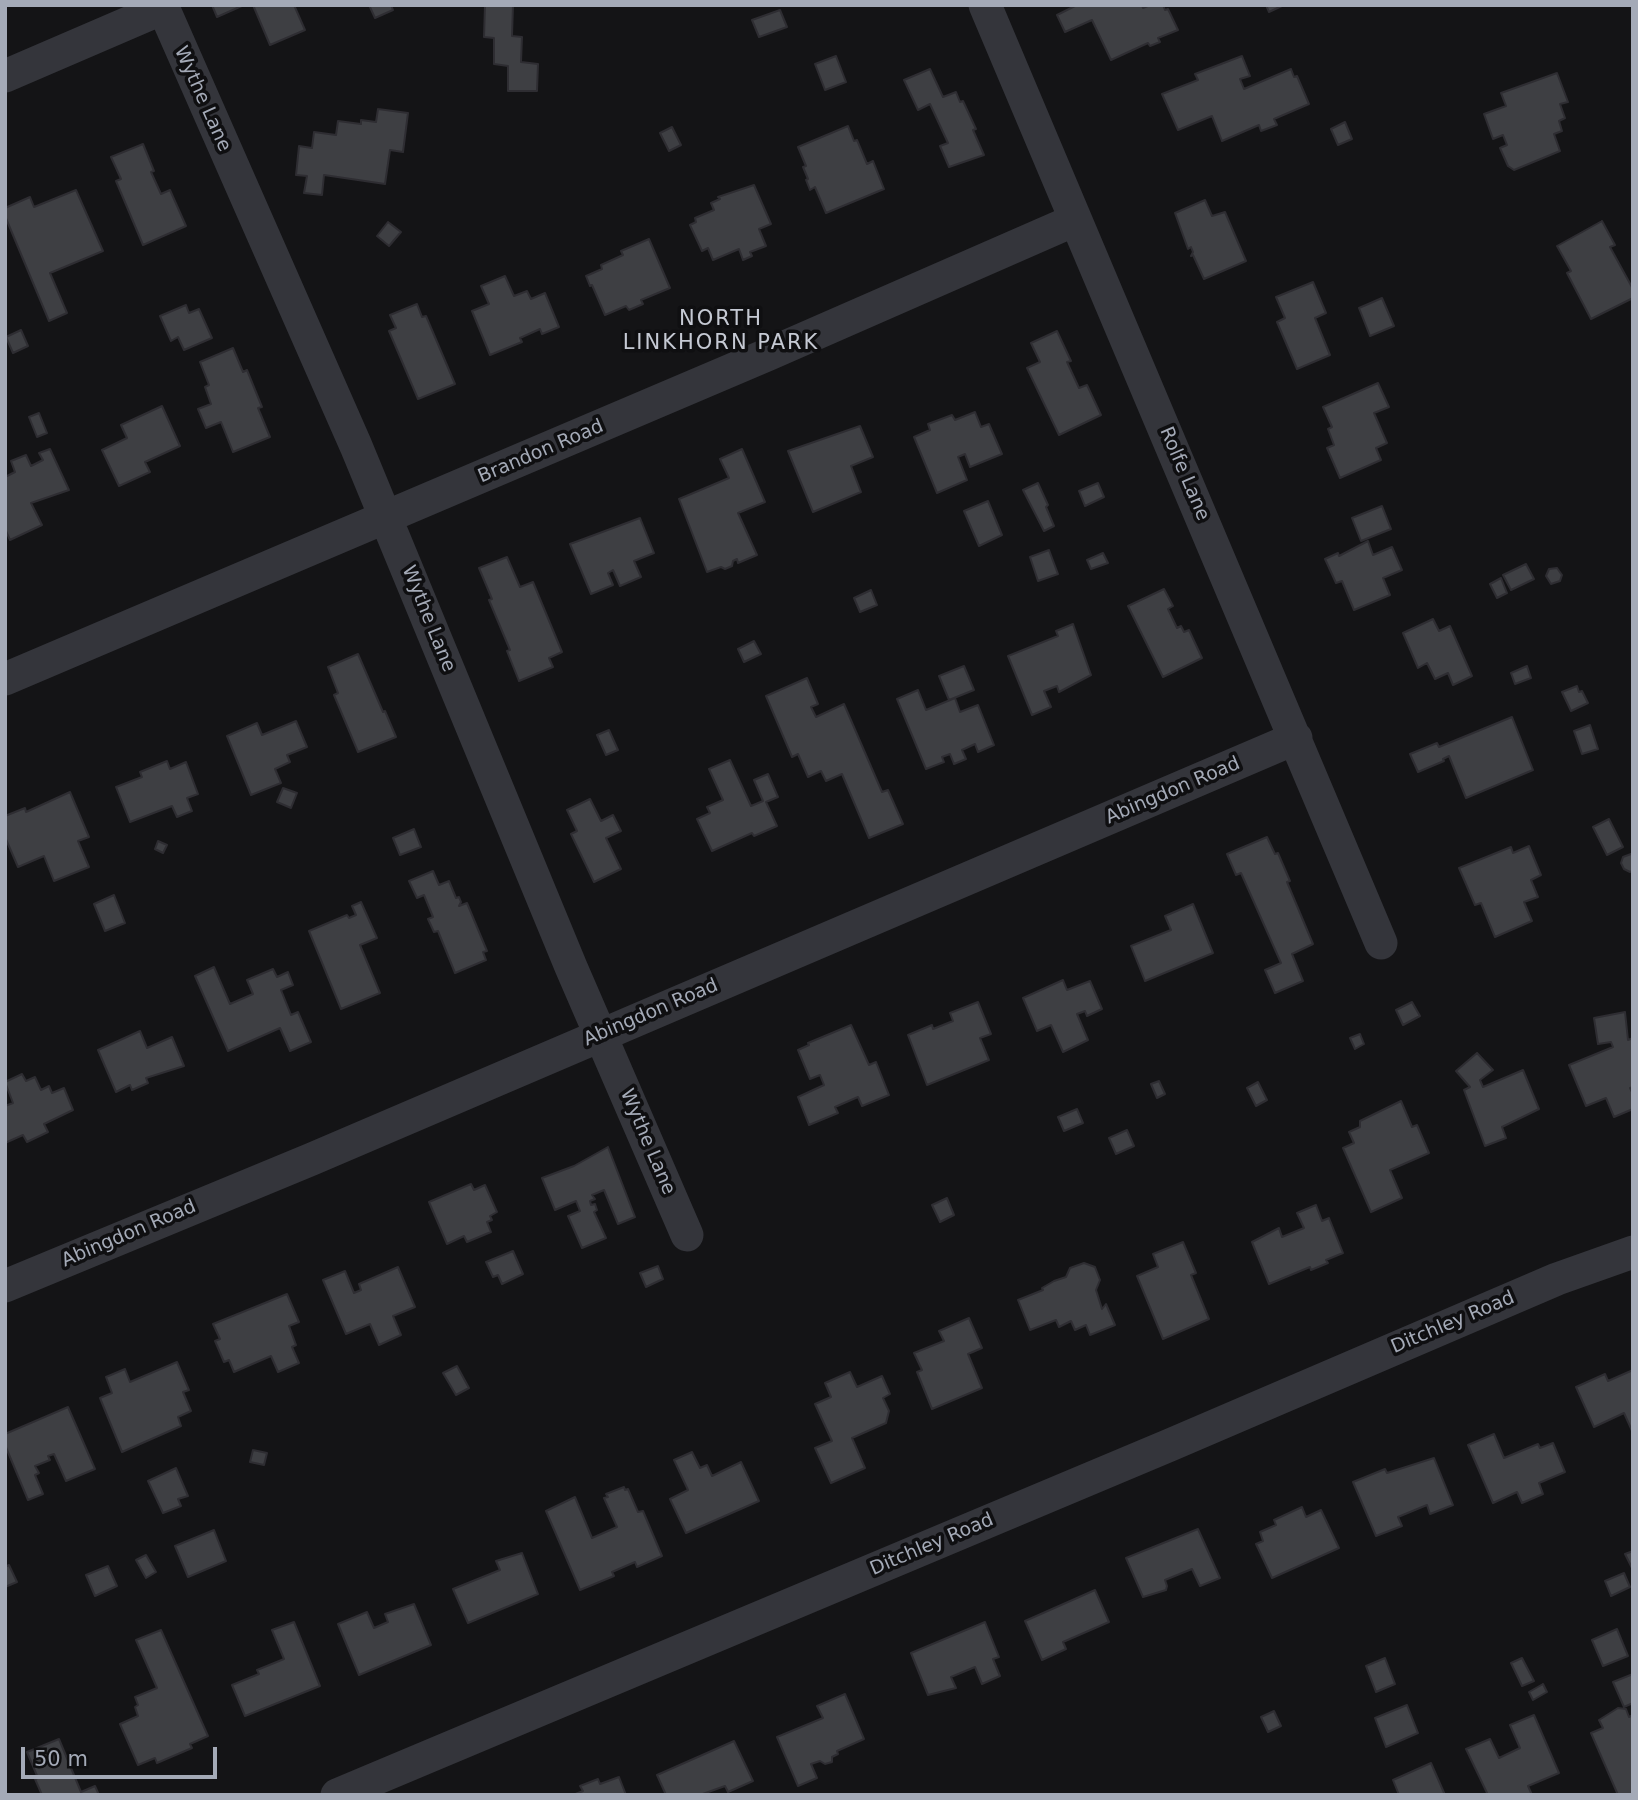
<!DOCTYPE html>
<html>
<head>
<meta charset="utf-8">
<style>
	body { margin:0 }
	#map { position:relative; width:1638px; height:1800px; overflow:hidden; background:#141416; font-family:"DejaVu Sans",sans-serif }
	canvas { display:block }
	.frame { position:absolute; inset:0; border:7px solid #a4aab7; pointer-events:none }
	.scale { position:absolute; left:21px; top:1747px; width:196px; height:32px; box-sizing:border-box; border:4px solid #a4aab7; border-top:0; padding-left:9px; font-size:21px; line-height:24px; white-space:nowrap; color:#a4aab7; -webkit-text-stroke:5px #0f0f11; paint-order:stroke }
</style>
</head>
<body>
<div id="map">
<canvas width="1638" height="1800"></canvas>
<div class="frame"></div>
<div class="scale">50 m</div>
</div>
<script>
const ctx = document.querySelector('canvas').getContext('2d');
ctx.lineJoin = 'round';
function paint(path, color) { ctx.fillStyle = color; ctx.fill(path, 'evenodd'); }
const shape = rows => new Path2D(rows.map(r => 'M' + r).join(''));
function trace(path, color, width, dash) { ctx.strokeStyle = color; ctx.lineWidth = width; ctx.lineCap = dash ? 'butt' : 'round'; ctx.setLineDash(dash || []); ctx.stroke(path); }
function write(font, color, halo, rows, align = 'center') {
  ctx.font = font + ' "DejaVu Sans",sans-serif'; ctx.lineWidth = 7; ctx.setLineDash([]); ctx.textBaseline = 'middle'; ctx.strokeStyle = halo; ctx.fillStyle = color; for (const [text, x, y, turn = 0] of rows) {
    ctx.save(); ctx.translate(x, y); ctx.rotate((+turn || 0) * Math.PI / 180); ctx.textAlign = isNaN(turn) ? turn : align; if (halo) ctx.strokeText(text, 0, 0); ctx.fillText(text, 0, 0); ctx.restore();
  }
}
const building = shape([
	[212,5,244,5,217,17,212,5],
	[253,5,294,5,305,30,270,45,253,5],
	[369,5,391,5,393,10,375,18,369,5],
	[485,5,513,5,512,36,522,37,521,62,538,64,537,91,508,91,508,66,494,64,494,38,484,37,485,5],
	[1077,5,1142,5,1143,8,1150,5,1163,5,1165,10,1168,9,1178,30,1158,38,1160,42,1150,46,1148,43,1111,60,1092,20,1065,32,1057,15,1077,5],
	[1266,5,1284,5,1269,12,1266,5],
	[780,10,787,27,759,37,752,20,780,10],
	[836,56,846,82,825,90,815,64,836,56],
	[1242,56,1250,76,1240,79,1244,89,1291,69,1294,77,1297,76,1309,104,1274,119,1277,125,1261,131,1259,125,1222,141,1212,116,1178,130,1162,94,1198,80,1195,74,1242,56],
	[930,69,943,97,956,92,960,102,963,101,976,129,973,130,984,155,949,167,940,146,948,143,930,104,918,110,904,80,930,69],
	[1557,73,1568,102,1560,104,1565,118,1559,121,1562,131,1554,134,1560,151,1514,170,1508,166,1500,148,1507,145,1503,135,1493,139,1484,114,1506,106,1501,93,1557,73],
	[378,109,408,113,403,152,390,150,385,184,324,175,322,195,304,193,307,176,296,175,299,146,312,148,314,132,336,135,338,121,361,124,361,120,376,122,378,109],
	[1345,122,1352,139,1338,145,1331,129,1345,122],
	[848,126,854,141,857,140,867,164,873,161,884,189,826,213,815,187,810,190,806,180,808,179,803,167,806,166,798,147,848,126],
	[672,127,681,145,669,151,660,133,672,127],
	[143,144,154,171,151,172,161,194,170,190,186,226,143,245,116,181,121,179,111,157,143,144],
	[754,185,771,224,759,229,766,246,750,252,752,256,743,260,739,249,713,260,708,248,702,251,690,225,696,222,695,218,714,210,711,203,720,199,718,197,754,185],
	[76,190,103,251,50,273,67,313,49,321,5,216,5,208,30,197,34,207,76,190],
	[1205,200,1212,216,1225,212,1246,261,1204,279,1193,255,1191,256,1193,252,1191,247,1188,249,1175,213,1205,200],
	[1602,221,1615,245,1610,247,1633,289,1633,298,1591,319,1567,273,1571,271,1557,246,1602,221],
	[388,222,401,232,389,246,377,236,388,222],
	[649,239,670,288,641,300,643,304,629,310,626,306,605,315,592,285,590,286,586,276,602,269,601,265,623,255,621,251,649,239],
	[505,276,514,296,527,291,531,299,545,293,559,327,542,334,540,329,520,338,522,342,490,355,472,311,489,304,481,286,505,276],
	[1313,282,1326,313,1315,318,1330,355,1297,369,1277,322,1285,318,1276,297,1313,282],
	[1382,298,1394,326,1370,336,1359,308,1382,298],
	[417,304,422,317,426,316,455,384,418,399,389,331,396,328,390,315,417,304],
	[186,305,189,313,199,309,212,338,184,350,178,337,171,341,160,316,186,305],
	[21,330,28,346,13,353,6,337,21,330],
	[1057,331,1071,361,1067,362,1079,388,1087,385,1101,415,1059,435,1027,368,1040,362,1031,343,1057,331],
	[233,348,243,372,247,370,262,407,258,408,270,437,233,452,221,422,206,428,198,409,211,404,205,387,209,385,200,362,233,348],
	[1378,383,1389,407,1374,413,1387,443,1376,448,1381,460,1340,478,1327,448,1334,445,1328,429,1332,427,1323,407,1378,383],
	[162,406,180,446,145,462,150,472,119,486,102,450,127,438,121,425,162,406],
	[975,412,981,427,989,424,1002,454,970,467,965,454,958,457,967,480,937,493,914,437,930,430,928,424,952,415,955,420,975,412],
	[39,413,47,433,37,437,29,417,39,413],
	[860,426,873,457,851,466,861,492,813,512,788,451,860,426],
	[50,449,69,490,31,503,42,525,10,540,5,529,5,477,15,472,11,461,26,455,31,466,43,460,39,453,50,449],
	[742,449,765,502,738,513,757,555,738,563,737,559,733,561,732,566,725,569,721,567,707,572,679,499,729,478,720,459,742,449],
	[1038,483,1048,505,1046,507,1054,526,1044,531,1023,490,1038,483],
	[1098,483,1104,497,1085,506,1079,491,1098,483],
	[988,501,1002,535,979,546,964,511,988,501],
	[1382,506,1391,529,1361,541,1352,518,1382,506],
	[640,518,654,553,634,561,641,577,620,586,613,570,608,573,613,585,591,594,570,544,640,518],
	[1368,541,1373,555,1392,547,1402,570,1383,578,1390,595,1354,610,1342,581,1336,583,1325,559,1338,553,1339,556,1368,541],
	[1049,550,1058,574,1038,581,1030,557,1049,550],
	[1103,553,1108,563,1091,569,1087,560,1103,553],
	[507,557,520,587,533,582,562,652,549,658,553,667,519,681,507,651,510,650,489,600,492,599,479,568,507,557],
	[1526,564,1534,579,1511,590,1503,575,1526,564],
	[1557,568,1562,575,1560,581,1551,584,1546,576,1549,569,1557,568],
	[1501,578,1507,593,1497,598,1490,584,1501,578],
	[1164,589,1173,606,1168,609,1177,628,1181,626,1184,632,1189,630,1202,658,1163,677,1128,606,1164,589],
	[871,590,877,605,860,612,854,598,871,590],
	[1433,619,1439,631,1450,626,1472,676,1453,685,1448,673,1435,679,1427,663,1418,668,1403,633,1433,619],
	[1073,624,1091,675,1059,692,1057,686,1044,691,1051,707,1032,715,1008,656,1058,636,1056,631,1073,624],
	[754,641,761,654,744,662,738,649,754,641],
	[358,654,383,712,385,711,396,737,358,752,334,695,338,693,328,667,358,654],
	[964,666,974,690,949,700,939,676,964,666],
	[1527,666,1531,678,1515,684,1511,673,1527,666],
	[807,678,818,704,811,707,816,717,844,704,882,792,888,790,903,824,869,838,842,774,826,781,821,771,808,777,798,754,792,757,766,696,807,678],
	[1577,686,1579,692,1582,691,1588,703,1571,711,1562,692,1577,686],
	[918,690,926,710,955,698,960,712,978,705,994,745,978,752,975,744,962,750,966,759,954,764,950,754,942,757,944,762,926,769,897,699,918,690],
	[1512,717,1533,770,1466,798,1449,756,1443,759,1444,761,1418,772,1410,754,1437,743,1439,747,1512,717],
	[296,721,307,747,287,755,290,762,275,769,281,783,251,795,227,736,257,723,262,735,296,721],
	[1590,725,1598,749,1582,754,1574,731,1590,725],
	[609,730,618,750,606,755,597,735,609,730],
	[730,760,751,806,763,801,754,780,768,774,778,797,766,802,777,826,754,836,752,833,712,851,697,819,710,813,707,807,723,800,709,769,730,760],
	[167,761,170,769,186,762,198,794,187,798,192,811,177,817,172,806,130,822,116,787,142,777,140,772,167,761],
	[283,788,297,793,291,808,277,802,283,788],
	[70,792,89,837,78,841,89,867,54,881,44,856,18,867,5,837,5,816,25,808,26,812,70,792],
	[590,799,601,821,613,815,621,831,606,838,621,869,594,882,571,834,577,831,567,810,590,799],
	[1609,819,1623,847,1607,855,1593,827,1609,819],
	[414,829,421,847,400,855,393,838,414,829],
	[1267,837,1275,854,1278,853,1290,881,1287,882,1313,944,1292,954,1303,981,1275,993,1265,970,1281,963,1241,873,1236,875,1227,854,1267,837],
	[158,841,167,845,163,853,155,849,158,841],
	[1529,846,1541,875,1531,880,1538,897,1524,902,1532,921,1495,937,1481,903,1475,905,1459,868,1511,847,1513,853,1529,846],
	[1631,854,1633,855,1633,870,1630,872,1624,869,1621,863,1623,857,1631,854],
	[433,871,439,885,449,881,456,898,459,897,461,902,459,906,467,903,487,951,483,952,486,960,455,973,438,931,434,932,428,919,433,917,424,895,417,898,409,881,433,871],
	[114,895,125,923,105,931,94,904,114,895],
	[361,902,377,938,360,945,380,993,341,1009,309,931,347,915,349,918,356,915,352,906,361,902],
	[1193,904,1213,953,1145,981,1131,946,1171,930,1165,916,1193,904],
	[214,967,230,1004,253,994,247,980,273,969,277,977,288,972,293,985,281,990,291,1015,298,1012,311,1042,290,1051,280,1028,228,1051,195,976,214,967],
	[1063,980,1067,990,1090,981,1102,1009,1087,1016,1085,1011,1077,1014,1088,1040,1063,1052,1051,1025,1037,1031,1023,998,1063,980],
	[978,1002,991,1034,980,1038,989,1060,927,1085,908,1035,932,1025,933,1029,953,1021,950,1013,978,1002],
	[1412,1002,1420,1016,1403,1025,1396,1010,1412,1002],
	[1625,1012,1628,1040,1633,1038,1633,1087,1630,1088,1633,1094,1633,1109,1614,1117,1606,1098,1586,1106,1569,1065,1613,1047,1611,1042,1598,1044,1594,1018,1625,1012],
	[851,1025,869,1065,876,1062,889,1095,862,1106,858,1097,835,1107,838,1113,809,1125,798,1097,824,1085,820,1075,810,1079,798,1050,809,1045,808,1043,851,1025],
	[140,1031,147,1048,172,1037,184,1066,146,1078,148,1083,132,1090,130,1085,116,1092,98,1050,140,1031],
	[1360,1034,1364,1044,1355,1049,1350,1038,1360,1034],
	[1477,1053,1493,1070,1480,1080,1483,1087,1523,1070,1539,1109,1502,1127,1506,1138,1485,1146,1464,1090,1470,1087,1456,1071,1477,1053],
	[22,1074,26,1081,35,1077,41,1090,49,1086,52,1093,64,1088,73,1110,44,1124,48,1132,27,1142,23,1135,5,1143,5,1106,13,1103,5,1082,22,1074],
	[1159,1081,1165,1094,1157,1098,1151,1084,1159,1081],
	[1258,1082,1267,1100,1256,1106,1247,1088,1258,1082],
	[1401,1101,1412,1127,1417,1125,1429,1153,1390,1170,1402,1198,1371,1212,1343,1148,1354,1143,1349,1132,1360,1127,1360,1121,1401,1101],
	[1077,1109,1083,1123,1064,1131,1058,1117,1077,1109],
	[1127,1130,1134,1146,1116,1154,1109,1138,1127,1130],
	[608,1147,635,1217,618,1224,604,1190,592,1195,595,1199,590,1201,591,1205,595,1204,597,1210,594,1212,606,1238,582,1248,568,1216,580,1211,576,1201,555,1210,542,1178,574,1166,608,1147],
	[471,1184,474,1190,485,1185,497,1212,490,1216,492,1220,487,1222,491,1232,467,1242,464,1236,447,1244,429,1202,471,1184],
	[947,1198,954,1215,940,1222,932,1205,947,1198],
	[1316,1205,1322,1221,1329,1218,1343,1253,1326,1260,1328,1263,1311,1270,1310,1267,1269,1284,1252,1242,1279,1228,1282,1237,1304,1228,1297,1213,1316,1205],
	[1183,1242,1196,1273,1191,1275,1209,1319,1163,1339,1137,1276,1158,1267,1153,1254,1183,1242],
	[513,1251,523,1274,502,1284,498,1275,493,1277,486,1262,513,1251],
	[1084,1263,1095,1267,1100,1280,1096,1290,1102,1309,1106,1304,1115,1325,1090,1335,1086,1325,1075,1330,1071,1321,1059,1327,1056,1320,1030,1330,1018,1300,1043,1290,1042,1288,1054,1281,1066,1277,1070,1268,1084,1263],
	[658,1266,663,1279,646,1287,640,1273,658,1266],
	[398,1267,415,1307,393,1316,401,1335,379,1345,370,1324,346,1334,323,1280,345,1271,354,1293,361,1290,359,1284,398,1267],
	[287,1294,299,1322,289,1326,296,1345,292,1347,299,1363,278,1372,271,1356,234,1372,229,1360,224,1362,215,1341,220,1339,213,1324,287,1294],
	[969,1318,982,1348,968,1354,982,1388,932,1409,917,1372,922,1370,914,1353,944,1341,939,1331,969,1318],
	[177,1362,189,1390,183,1392,191,1411,178,1417,181,1426,122,1452,100,1398,112,1393,106,1377,125,1369,130,1382,177,1362],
	[457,1366,469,1388,456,1395,443,1373,457,1366],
	[1633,1370,1633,1433,1624,1413,1594,1427,1576,1387,1605,1374,1608,1381,1633,1370],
	[850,1372,857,1387,882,1376,890,1394,883,1398,889,1411,886,1423,852,1438,865,1468,831,1483,815,1448,832,1441,815,1404,831,1397,825,1383,850,1372],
	[68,1407,95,1469,66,1481,54,1454,48,1456,50,1460,35,1466,39,1473,35,1475,43,1494,28,1500,5,1445,5,1434,68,1407],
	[1494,1434,1504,1458,1538,1444,1540,1448,1553,1443,1565,1472,1539,1483,1543,1494,1522,1503,1517,1492,1493,1503,1468,1445,1494,1434],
	[253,1450,267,1453,264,1465,250,1462,253,1450],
	[692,1452,700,1468,707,1465,712,1476,741,1462,759,1501,686,1533,670,1499,688,1490,674,1460,692,1452],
	[1434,1458,1453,1505,1430,1514,1427,1505,1398,1517,1402,1526,1376,1536,1353,1482,1385,1469,1387,1473,1434,1458],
	[176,1468,188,1496,178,1499,181,1506,163,1513,148,1481,176,1468],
	[624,1487,625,1490,628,1489,638,1512,643,1511,662,1556,637,1567,635,1562,612,1572,614,1576,580,1590,546,1511,575,1497,592,1538,617,1527,604,1498,608,1497,606,1494,624,1487],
	[1302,1507,1306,1517,1321,1510,1339,1548,1272,1578,1256,1544,1263,1541,1260,1532,1276,1525,1274,1520,1302,1507],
	[1198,1529,1220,1578,1200,1586,1192,1569,1165,1580,1167,1586,1166,1590,1143,1597,1126,1558,1198,1529],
	[214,1530,226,1561,188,1577,175,1546,214,1530],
	[1633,1551,1633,1570,1625,1554,1633,1551],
	[522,1553,538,1594,468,1623,453,1589,500,1570,496,1561,522,1553],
	[146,1555,156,1572,146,1578,136,1560,146,1555],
	[9,1565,17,1582,5,1587,5,1567,9,1565],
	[108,1566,117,1586,95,1596,86,1575,108,1566],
	[1624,1573,1630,1587,1611,1596,1605,1581,1624,1573],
	[1095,1590,1109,1622,1063,1642,1066,1649,1042,1660,1025,1621,1095,1590],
	[414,1604,431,1645,359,1675,338,1624,367,1612,374,1628,388,1622,385,1614,414,1604],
	[294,1622,320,1686,245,1716,232,1685,259,1674,257,1670,284,1659,272,1630,294,1622],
	[985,1622,999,1657,993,1659,1000,1676,982,1684,975,1667,951,1677,956,1688,928,1695,911,1653,985,1622],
	[1617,1629,1628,1656,1603,1666,1592,1640,1617,1629],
	[161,1630,208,1736,190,1744,192,1748,157,1763,155,1758,138,1765,120,1724,138,1716,135,1707,138,1705,135,1697,157,1688,136,1640,161,1630],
	[1385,1658,1395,1684,1376,1692,1366,1666,1385,1658],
	[1522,1658,1534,1681,1522,1686,1511,1663,1522,1658],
	[1633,1674,1633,1703,1624,1707,1613,1682,1633,1674],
	[1543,1684,1547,1692,1533,1700,1529,1692,1543,1684],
	[845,1694,864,1739,837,1751,838,1754,832,1757,832,1762,825,1764,820,1761,811,1764,817,1778,798,1786,777,1737,823,1718,817,1706,845,1694],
	[1407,1705,1418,1733,1386,1747,1375,1718,1407,1705],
	[1618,1708,1626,1709,1629,1717,1633,1715,1633,1795,1618,1795,1591,1733,1603,1728,1599,1720,1618,1708],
	[1274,1711,1281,1726,1268,1732,1261,1717,1274,1711],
	[1534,1715,1559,1773,1528,1786,1532,1795,1488,1795,1466,1749,1490,1739,1499,1758,1520,1748,1510,1725,1534,1715],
	[59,1739,81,1792,95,1786,99,1795,42,1795,35,1779,38,1778,27,1752,59,1739],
	[734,1741,753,1781,728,1792,725,1786,700,1795,666,1795,657,1775,734,1741],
	[1431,1763,1445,1795,1399,1795,1393,1780,1431,1763],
	[619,1777,626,1795,573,1795,583,1791,580,1786,598,1779,600,1784,619,1777]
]);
const minor = shape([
	[162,5,356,446,571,967,687,1235],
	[985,5,1381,943],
	[5,76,163,8],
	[5,679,769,354,1075,220],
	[5,1286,312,1159,1296,738],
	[337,1795,1170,1445,1557,1279,1633,1252]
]);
const streetNames = [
	["Wythe Lane",202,99,66],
	["Brandon Road",541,452,-23],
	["Rolfe Lane",1184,474,67],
	["Wythe Lane",428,619,68],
	["Abingdon Road",1173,791,-23],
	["Abingdon Road",651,1013,-23],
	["Wythe Lane",647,1142,67],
	["Abingdon Road",129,1234,-23],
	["Ditchley Road",1453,1323,-23],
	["Ditchley Road",932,1545,-23]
];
const neighbourhoodNames = [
	["NORTH",721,320],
	["LINKHORN PARK",721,344]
];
paint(building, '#3e3f43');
trace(building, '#2e2d32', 2);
trace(minor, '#34353b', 33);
write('19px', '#a4aab7', '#0f0f11', streetNames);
ctx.letterSpacing = '2px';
write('21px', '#c5c9d3', '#0f0f11', neighbourhoodNames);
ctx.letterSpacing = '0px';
</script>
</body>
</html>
